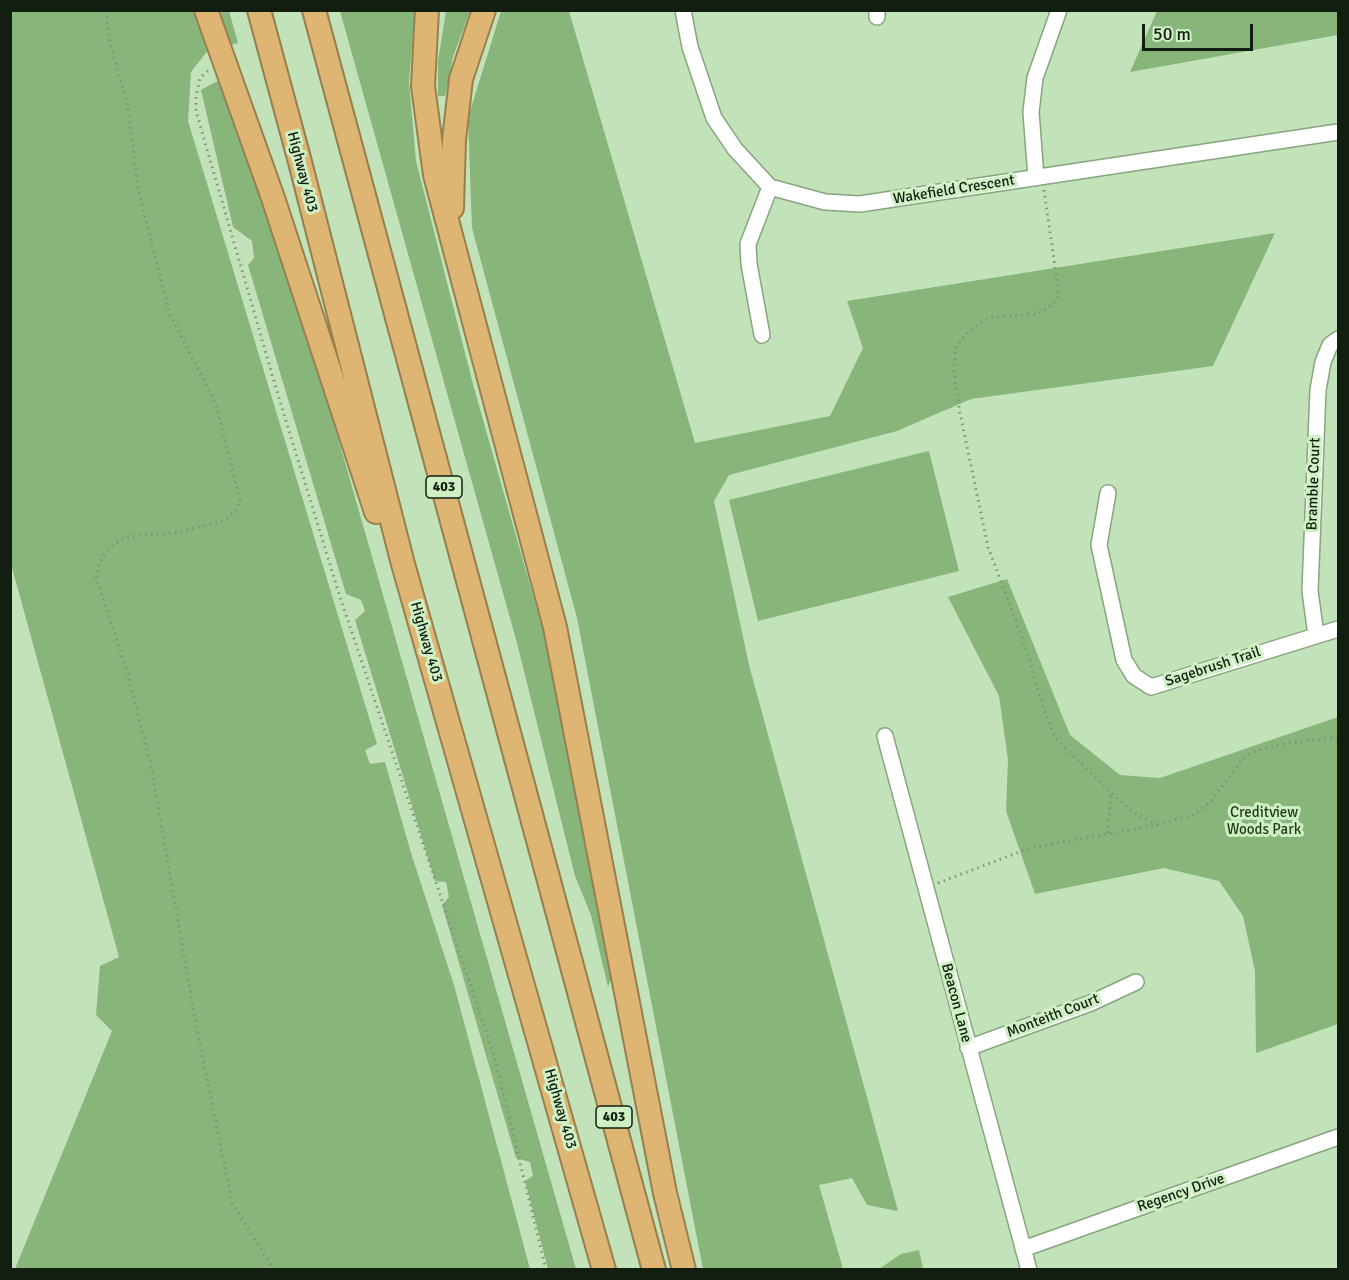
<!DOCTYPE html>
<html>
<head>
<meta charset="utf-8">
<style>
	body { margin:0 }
	#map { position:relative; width:1349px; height:1280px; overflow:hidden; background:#c2e2b9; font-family:Signika,sans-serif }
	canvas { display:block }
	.frame { position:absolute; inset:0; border:12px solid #121e0f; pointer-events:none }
	.scale { position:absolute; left:1142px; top:24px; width:111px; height:27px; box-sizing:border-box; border:3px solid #121e0f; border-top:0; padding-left:8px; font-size:18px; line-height:21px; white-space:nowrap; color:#121e0f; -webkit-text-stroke:4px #cfefc5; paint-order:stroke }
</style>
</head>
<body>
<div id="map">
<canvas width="1349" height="1280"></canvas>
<div class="frame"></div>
<div class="scale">50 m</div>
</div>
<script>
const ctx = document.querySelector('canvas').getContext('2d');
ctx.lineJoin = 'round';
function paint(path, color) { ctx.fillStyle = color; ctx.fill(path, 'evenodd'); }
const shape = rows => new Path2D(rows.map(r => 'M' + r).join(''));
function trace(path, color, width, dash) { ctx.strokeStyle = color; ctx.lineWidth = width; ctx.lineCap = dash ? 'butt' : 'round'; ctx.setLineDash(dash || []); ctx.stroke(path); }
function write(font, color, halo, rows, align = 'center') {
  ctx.font = font + ' Signika,sans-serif'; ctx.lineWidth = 6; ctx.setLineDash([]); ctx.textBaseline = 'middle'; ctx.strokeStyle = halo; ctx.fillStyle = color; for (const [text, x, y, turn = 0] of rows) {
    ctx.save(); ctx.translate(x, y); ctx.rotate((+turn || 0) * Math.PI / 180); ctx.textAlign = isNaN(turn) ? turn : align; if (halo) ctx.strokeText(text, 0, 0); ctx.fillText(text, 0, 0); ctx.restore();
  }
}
const green = shape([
	[10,11,193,11,209,49,191,72,188,121,377,744,365,750,370,764,385,762,411,853,454,985,530,1269,15,1269,112,1031,96,1015,100,966,119,957,11,564],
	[214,11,229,11,238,43,227,46],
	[340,11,415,11,409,82,416,161,474,388,547,645,611,979,608,987,591,915,575,876,517,643],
	[446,11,470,11,453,57,445,96,438,96,438,61],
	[501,11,569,11,695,443,830,416,863,348,847,301,1275,233,1213,366,971,399,897,431,729,475,714,501,749,665,898,1211,867,1205,852,1178,819,1185,843,1269,703,1269,577,618,472,228,468,118],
	[1157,11,1338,11,1338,35,1130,72],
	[221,79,318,368,576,1269,548,1269,525,1181,533,1176,530,1162,516,1158,442,905,449,897,446,882,435,881,355,620,365,611,361,600,346,594,248,265,254,258,252,241,233,227,201,90],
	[929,451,959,571,758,621,729,500],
	[1007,579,1070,735,1120,775,1160,778,1338,717,1338,1024,1256,1053,1255,971,1243,916,1219,881,1164,868,1035,894,1006,811,1008,760,999,696,948,597],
	[919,1250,923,1269,879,1269,901,1254]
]);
const path = shape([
	[106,10,110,44,128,106,138,190,170,314,216,404,240,500,238,508,226,520,175,533,137,535,120,540,108,550,99,563,96,578,128,674,151,765,195,1019,232,1203,274,1270],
	[208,71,200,78,196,96,196,111,276,388,339,594,494,1055,546,1270],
	[1044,190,1059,295,1051,306,1037,314,993,317,982,322,968,332,956,346,954,371,960,413,988,547,1026,648,1044,710,1056,739,1111,793,1132,811,1157,825],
	[1108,833,1111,793],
	[938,883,1030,848,1157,825,1194,815,1212,800,1241,761,1252,752,1282,744,1338,737]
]);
const minor = shape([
	[683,10,690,47,714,118,735,149,770,187,825,202,860,204,1338,132],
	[877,17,877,10],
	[1036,178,1031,112,1035,78,1059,10],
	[762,335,749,264,748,244,770,187],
	[1108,493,1099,545,1124,660,1134,676,1151,687,1338,629],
	[1316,635,1310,591,1318,390,1323,362,1330,345,1338,339],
	[885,736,1029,1270],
	[968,1048,1091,1003,1136,982],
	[1023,1249,1338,1137]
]);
const highway = shape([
	[206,10,273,198,376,512],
	[259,10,300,162,403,564,604,1270],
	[314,10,654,1270],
	[427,10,423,86,435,175,555,627,665,1193,684,1270],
	[452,208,454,140,461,79,484,10]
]);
const shields = [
	[444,487,36],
	[614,1117,36]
];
const shieldNames = [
	["403",444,487],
	["403",614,1117]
];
const streetNames = [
	["Highway 403",302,172,75],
	["Wakefield Crescent",954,190,-9],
	["Bramble Court",1314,484,-88],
	["Highway 403",426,642,74],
	["Sagebrush Trail",1213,667,-18],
	["Beacon Lane",956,1003,75],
	["Monteith Court",1053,1016,-21],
	["Highway 403",560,1109,74],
	["Regency Drive",1181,1193,-19]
];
const parkNames = [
	["Creditview",1264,813],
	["Woods Park",1264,830]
];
paint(green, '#87b57a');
trace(minor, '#87a57e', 18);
trace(highway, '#97804f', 26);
trace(path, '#7d9576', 3, [1.5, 4.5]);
trace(minor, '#fff', 15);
trace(highway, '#deb572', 22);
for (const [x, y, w] of shields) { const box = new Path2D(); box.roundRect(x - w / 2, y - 11, w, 22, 4.5); ctx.fillStyle = '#cfefc5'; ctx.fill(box); trace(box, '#121e0f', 1.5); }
write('bold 14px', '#121e0f', null, shieldNames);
write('15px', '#121e0f', '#cfefc5', streetNames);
write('15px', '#1c3f11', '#cfefc5', parkNames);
</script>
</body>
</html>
